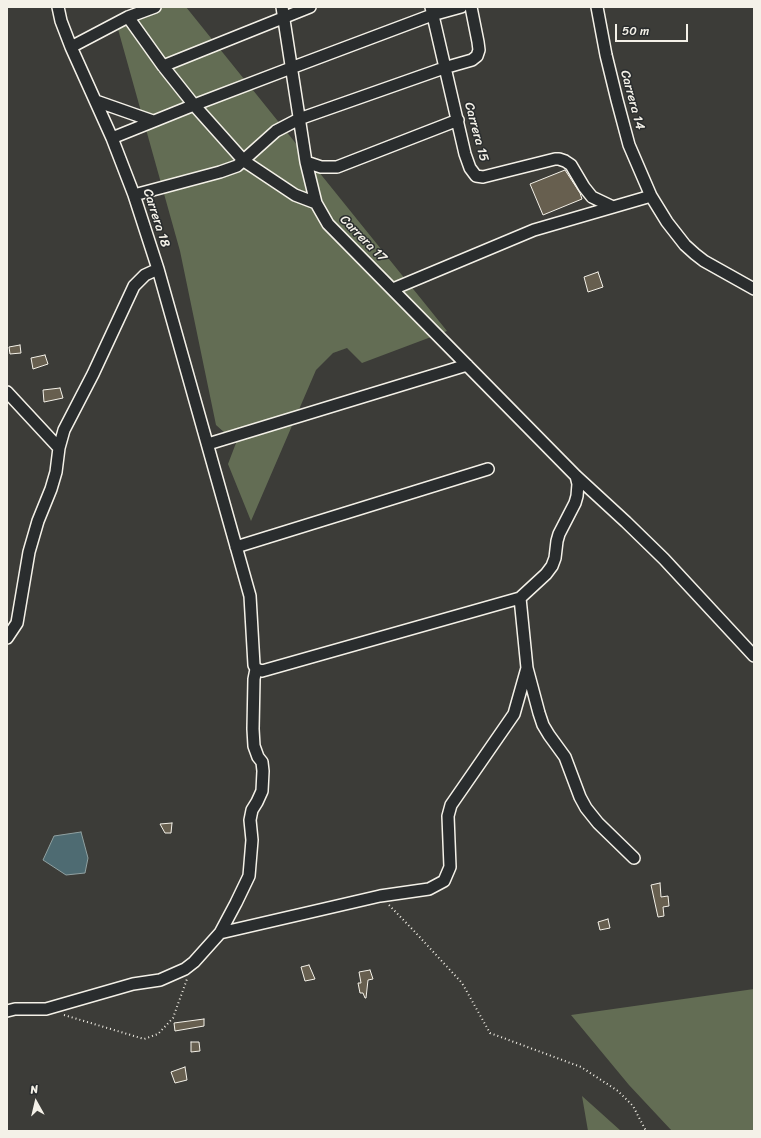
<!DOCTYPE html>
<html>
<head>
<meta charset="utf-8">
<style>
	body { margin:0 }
	#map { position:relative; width:761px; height:1138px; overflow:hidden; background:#3c3c38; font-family:Sriracha,sans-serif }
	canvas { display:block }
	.frame { position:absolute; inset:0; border:8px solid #f4f1e8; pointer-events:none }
	.north { position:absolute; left:16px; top:1082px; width:40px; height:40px; -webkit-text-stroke:3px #2a2d2e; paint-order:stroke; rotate:352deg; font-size:11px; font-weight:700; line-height:16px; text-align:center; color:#f4f1e8 }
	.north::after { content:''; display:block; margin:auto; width:14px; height:18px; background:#f4f1e8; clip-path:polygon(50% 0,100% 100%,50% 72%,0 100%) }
	.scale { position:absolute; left:615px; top:24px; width:73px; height:18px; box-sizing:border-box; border:2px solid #f4f1e8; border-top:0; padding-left:5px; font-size:12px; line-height:14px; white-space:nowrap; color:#f4f1e8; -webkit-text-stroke:3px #2a2d2e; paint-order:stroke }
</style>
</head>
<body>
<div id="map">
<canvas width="761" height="1138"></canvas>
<div class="frame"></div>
<div class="north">N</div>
<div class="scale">50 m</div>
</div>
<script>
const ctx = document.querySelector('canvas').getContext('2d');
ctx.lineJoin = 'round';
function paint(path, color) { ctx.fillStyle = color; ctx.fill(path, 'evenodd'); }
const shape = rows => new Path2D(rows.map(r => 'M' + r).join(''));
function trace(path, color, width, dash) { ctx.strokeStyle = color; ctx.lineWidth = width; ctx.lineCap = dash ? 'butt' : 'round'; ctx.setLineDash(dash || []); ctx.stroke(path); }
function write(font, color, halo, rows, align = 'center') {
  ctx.font = font + ' Sriracha,sans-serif'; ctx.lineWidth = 3; ctx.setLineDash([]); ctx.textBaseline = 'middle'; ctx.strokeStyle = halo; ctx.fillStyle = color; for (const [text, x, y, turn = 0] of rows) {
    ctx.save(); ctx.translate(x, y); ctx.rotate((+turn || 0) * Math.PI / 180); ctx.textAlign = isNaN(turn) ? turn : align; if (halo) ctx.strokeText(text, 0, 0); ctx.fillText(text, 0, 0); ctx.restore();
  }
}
const green = shape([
	[157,7,186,7,447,331,362,363,347,348,333,353,316,370,251,521,228,464,236,443,216,425,180,251,116,22],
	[754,989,754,1131,672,1131,629,1085,571,1015],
	[582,1096,621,1131,588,1131]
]);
const water = shape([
	[81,832,88,858,85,873,66,875,43,860,54,836,81,832]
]);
const building = shape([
	[565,170,580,193,582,199,543,215,530,184,565,170],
	[598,272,603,287,588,292,584,277,598,272],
	[20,345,21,353,10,354,9,347,20,345],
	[45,355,48,364,33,369,31,358,45,355],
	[60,388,63,398,44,402,43,390,60,388],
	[172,823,171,833,165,833,160,824,172,823],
	[660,883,661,897,668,896,669,906,663,907,664,916,658,917,651,885,660,883],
	[608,919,610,928,600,930,598,922,608,919],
	[309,965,315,979,305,981,301,967,309,965],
	[370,970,373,979,368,980,366,998,365,998,363,993,360,993,358,983,361,983,359,972,370,970],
	[204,1019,204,1026,175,1031,174,1023,204,1019],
	[191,1042,199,1042,200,1051,191,1052,191,1042],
	[185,1067,187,1080,175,1083,171,1072,185,1067]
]);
const path = shape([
	[389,905,415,932,462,983,490,1033,581,1067,618,1091,633,1106,646,1131],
	[64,1015,144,1039,158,1034,173,1018,187,979]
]);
const minor = shape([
	[282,7,306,162,316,203,328,224,576,476,626,522,664,559,754,656],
	[431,7,465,154,470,168,476,176,483,177,555,159,559,159,565,161,571,165,584,187,592,197,613,207],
	[597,7,606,55,617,100,629,145,651,196,667,222,685,245,695,254,704,261,754,289],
	[128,17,163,66,194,105,244,161,295,195,316,203],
	[71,47,128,17,155,7],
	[163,66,310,7],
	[96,101,153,121],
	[112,138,194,105,291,68,432,15,461,7],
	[306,162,321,167,337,167,458,120],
	[134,195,220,172,237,166,276,131,299,119,444,68,472,60,477,56,479,50,478,42,471,7],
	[393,289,534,230,651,196],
	[7,392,59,448],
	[208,444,467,365],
	[236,547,488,469],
	[520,598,527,668,539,713,543,725,549,735,565,757,580,797,586,808,598,823,634,858],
	[7,638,17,623,29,552,38,521,51,489,56,472,59,448,64,430,93,374,134,286,145,275,158,269],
	[256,669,262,671,520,598,546,574,552,566,555,558,557,541,559,534,575,503,577,496,578,484,576,476],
	[220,933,380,896,429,889,444,881,450,867,448,816,451,805,514,714,527,668],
	[7,1011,15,1009,46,1009,133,984,160,980,185,969,194,962,220,933,236,903,249,876,252,840,250,820,252,810,257,802,262,791,263,771,262,762,258,757,254,746,253,729,254,679,256,669,254,665,250,596,158,269,134,195,112,138,71,47,61,21,58,7]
]);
const streetNames = [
	["Carrera 14",632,100,75],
	["Carrera 15",476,132,75],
	["Carrera 18",156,218,72],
	["Carrera 17",363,239,45]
];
paint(green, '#636d54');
paint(water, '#4e6b72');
trace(water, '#90a1a1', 1);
paint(building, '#675f4f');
trace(building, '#f4f1e8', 1);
trace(minor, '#f4f1e8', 14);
trace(path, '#f4f1e8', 2, [1, 3]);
trace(minor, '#2a2d2e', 11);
write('13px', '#f4f1e8', '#2a2d2e', streetNames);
</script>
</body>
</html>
